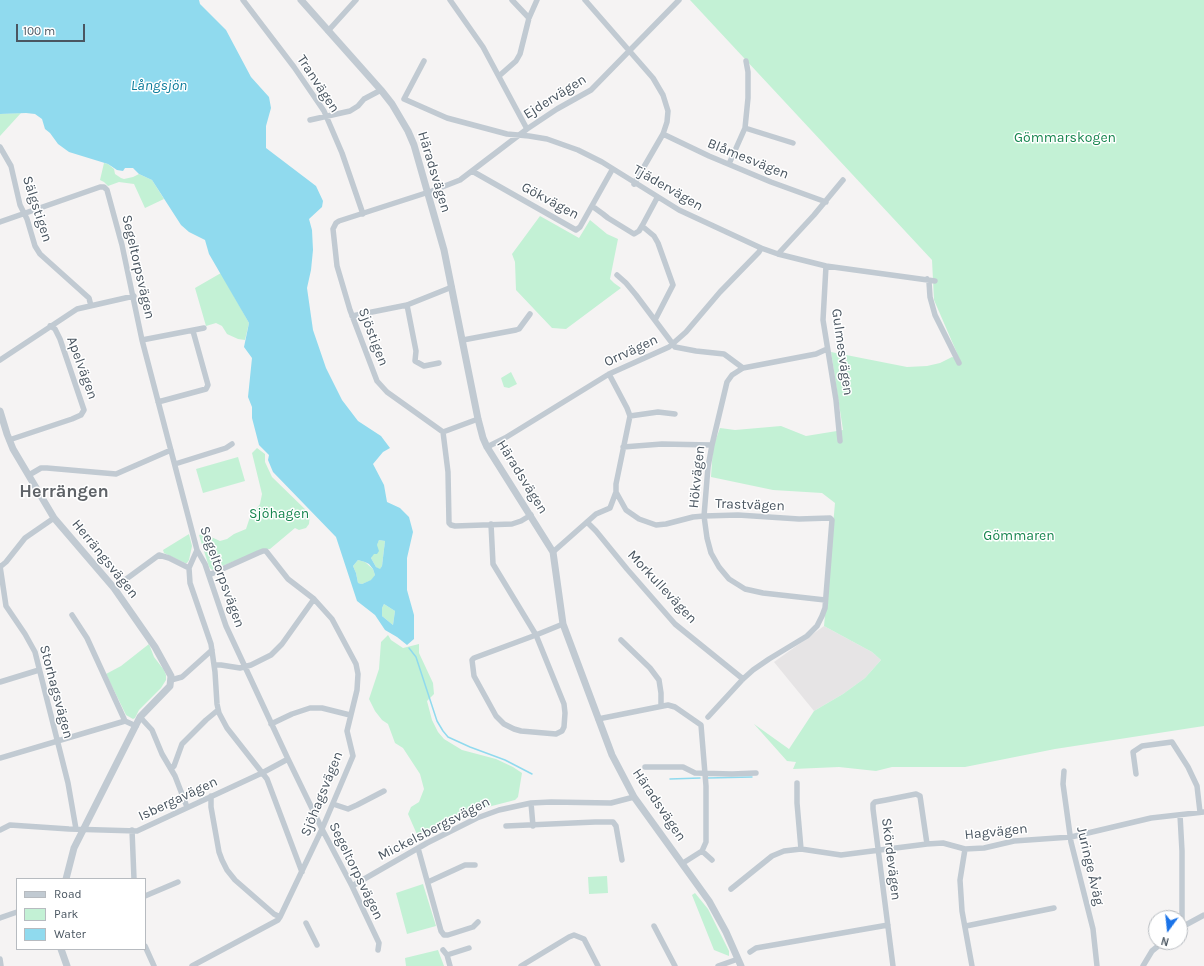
<!DOCTYPE html>
<html>
<head>
<meta charset="utf-8">
<style>
	body { margin:0 }
	#map { position:relative; width:1204px; height:966px; overflow:hidden; background:#f5f3f3; font-family:Karla,sans-serif }
	canvas { display:block }
	.legend { position:absolute; left:16px; top:878px; width:130px; height:72px; box-sizing:border-box; background:#fff; border:1px solid #b7bbc0; margin:0; padding:5px 7px; list-style:none; font-size:12px; color:#4a5661 }
	.legend li { display:flex; align-items:center; gap:8px; height:20px }
	.legend b { width:20px; border:1px solid #b7bbc0 }
	.north { position:absolute; left:1148px; top:910px; width:40px; height:40px; box-sizing:border-box; background:#fff; border:1px solid #b7bbc0; border-radius:50%; rotate:195deg; font-size:11px; font-weight:700; line-height:16px; text-align:center; color:#4a5661 }
	.north::after { content:''; display:block; margin:auto; width:14px; height:18px; background:#1a73e8; clip-path:polygon(50% 0,100% 100%,50% 72%,0 100%) }
	.scale { position:absolute; left:16px; top:24px; width:69px; height:18px; box-sizing:border-box; border:2px solid #4a5661; border-top:0; padding-left:5px; font-size:12px; line-height:14px; white-space:nowrap; color:#4a5661; -webkit-text-stroke:3px #fff; paint-order:stroke }
</style>
</head>
<body>
<div id="map">
<canvas width="1204" height="966"></canvas>
<ul class="legend">
<li><b style="height:5px;background:#c1cad2"></b>Road</li>
<li><b style="height:11px;background:#c3f1d5"></b>Park</li>
<li><b style="height:11px;background:#90daee"></b>Water</li>
</ul>
<div class="north">N</div>
<div class="scale">100 m</div>
</div>
<script>
const ctx = document.querySelector('canvas').getContext('2d');
ctx.lineJoin = 'round';
function paint(path, color) { ctx.fillStyle = color; ctx.fill(path, 'evenodd'); }
const shape = rows => new Path2D(rows.map(r => 'M' + r).join(''));
function trace(path, color, width, dash) { ctx.strokeStyle = color; ctx.lineWidth = width; ctx.lineCap = dash ? 'butt' : 'round'; ctx.setLineDash(dash || []); ctx.stroke(path); }
function write(font, color, halo, rows, align = 'center') {
  ctx.font = font + ' Karla,sans-serif'; ctx.lineWidth = 3; ctx.setLineDash([]); ctx.textBaseline = 'middle'; ctx.strokeStyle = halo; ctx.fillStyle = color; for (const [text, x, y, turn = 0] of rows) {
    ctx.save(); ctx.translate(x, y); ctx.rotate((+turn || 0) * Math.PI / 180); ctx.textAlign = isNaN(turn) ? turn : align; if (halo) ctx.strokeText(text, 0, 0); ctx.fillText(text, 0, 0); ctx.restore();
  }
}
const education = shape([
	[824,626,872,652,881,660,865,678,843,694,814,711,774,662]
]);
const green = shape([
	[690,0,1204,0,1204,726,1055,749,965,767,892,767,876,771,839,767,793,769,796,762,787,761,754,724,789,749,814,711,843,694,865,678,881,660,872,652,824,626,835,503,822,493,773,490,711,477,713,447,720,428,735,430,781,426,806,436,843,430,831,352,907,367,927,366,940,363,952,357,960,360,934,300,932,260],
	[21,113,0,136,0,114],
	[104,163,108,164,114,169,115,174,121,178,124,179,133,177,139,174,152,180,164,199,145,208,134,184,119,182,108,186,104,182,100,180],
	[540,216,579,238,590,220,607,234,618,239,610,279,614,283,621,288,566,329,552,328,516,290,515,262,512,254],
	[221,273,249,323,245,340,238,339,227,334,222,326,216,323,206,326,195,288],
	[511,372,517,384,509,388,504,387,501,378],
	[257,448,265,454,265,462,272,477,310,514,309,524,306,528,299,530,295,528,270,549,265,549,212,570,209,567,199,535,205,533,209,536,220,541,227,539,234,534,246,529,250,517,260,504,262,494,252,453],
	[238,457,245,481,203,493,196,469],
	[189,534,192,546,189,560,187,563,185,563,164,553,163,550],
	[379,540,385,541,382,566,380,570,376,567,371,558],
	[358,560,365,562,373,569,375,575,372,580,362,584,358,583,356,573,353,566],
	[384,604,395,611,393,625,382,616,382,608],
	[388,635,391,640,403,648,419,644,419,653,433,683,434,694,427,701,432,720,438,732,444,739,462,750,496,759,513,767,522,773,518,797,515,800,484,808,419,839,408,814,411,807,419,802,424,789,420,774,403,748,395,743,388,724,382,720,375,711,369,699,379,669,381,642],
	[149,644,154,657,164,670,166,675,166,680,161,688,139,710,135,718,133,719,126,715,106,674,121,666],
	[607,876,608,893,589,894,588,877],
	[423,884,436,926,407,934,396,893],
	[695,893,708,909,729,951,729,956,714,950,692,895],
	[438,950,444,966,406,966,405,958]
]);
const water = shape([
	[0,0,199,0,200,4,226,30,251,77,269,97,271,108,266,126,266,148,316,186,323,201,322,207,309,219,312,230,313,250,311,270,307,288,313,330,326,368,342,400,358,421,381,436,390,448,383,452,373,464,384,485,387,502,400,508,409,517,413,532,407,558,407,590,414,615,414,639,407,645,397,637,385,630,375,615,357,601,336,537,273,472,268,460,269,455,259,445,252,418,252,407,248,397,252,358,244,347,249,323,209,254,205,240,189,232,181,225,152,180,139,174,133,168,125,168,123,171,117,170,108,164,69,152,58,144,50,133,45,129,42,119,35,114,26,113,0,114],
	[379,540,385,541,382,566,380,569,376,567,371,558,374,554,377,554,379,551,377,545],
	[358,560,365,562,369,564,373,569,375,575,371,580,362,584,358,583,356,573,353,566],
	[384,604,395,611,393,625,382,616,382,608]
]);
const stream = shape([
	[409,648,416,657,437,721,443,731,448,737,470,747,505,760,532,774],
	[708,778,752,777],
	[670,779,700,778]
]);
const minor = shape([
	[243,0,294,67,324,111,342,153,363,214],
	[450,0,483,47,527,129],
	[512,0,529,18],
	[585,0,653,78,663,95,668,111,667,122,663,134,634,184],
	[328,31,356,0],
	[424,61,404,99,447,118,507,134,529,136,547,139,578,150,602,162,679,210,761,248,778,254,826,266,935,281],
	[499,76,516,61,520,54,529,18,537,0],
	[310,120,350,111,358,106,364,99,381,90],
	[745,128,793,143],
	[663,134,709,156,771,182,826,202],
	[0,147,11,166,20,205,27,219,35,246,40,254,89,298,91,306],
	[729,164,745,128,748,98,748,72,746,61],
	[472,171,576,230,580,227,612,170],
	[592,206,603,214,608,218,634,234,639,231,642,226,657,198],
	[0,222,100,187,104,187,107,190,122,245,142,340,197,550,205,564,226,626,288,759,322,829,352,886,379,943,378,950],
	[642,226,654,236,658,243,673,285,655,320],
	[778,254,814,215,843,180],
	[826,266,823,320,836,400,840,441],
	[617,275,626,283,636,295,675,347,696,351,724,354,743,368],
	[927,279,929,282,930,297,935,315,959,363],
	[407,305,416,351,415,361,424,366,439,363],
	[352,316,407,305,452,287],
	[142,340,204,328],
	[463,340,516,330,519,329,530,314],
	[0,360,77,309,134,296],
	[609,374,627,408,630,416,616,484,616,492,626,510,639,519,656,525,666,524,693,517,704,516,738,515,799,519,830,518,832,520,825,608,822,616,817,626,807,636,769,659,753,670,743,679,708,717],
	[158,402,206,389,208,385,193,331],
	[630,416,658,412,675,414],
	[443,432,478,419],
	[9,440,72,419,81,415,84,410,60,339,55,329,50,326],
	[487,447,505,438,609,374,669,347,686,332,720,292,759,252,761,248],
	[623,447,662,444,712,445],
	[175,464,226,448,232,444],
	[29,475,41,468,47,468,116,474,171,450],
	[531,515,521,521,512,524,455,526,451,525,449,523,448,472,443,432,387,392,377,381,350,310,337,266,333,229,336,223,339,221,432,191,460,180,527,129,557,109,591,90,679,0],
	[587,522,596,531,627,569,675,624,743,679],
	[491,524,493,564,536,635,564,704,565,713,564,727,562,731,556,734,521,731,514,729,504,724,496,716,474,676,472,660,474,658,536,635,563,624],
	[197,550,189,568,190,583,211,644,215,672,217,704,219,713,227,728,267,779,302,872],
	[553,552,596,514,610,508,616,492],
	[0,566,6,606,25,634,35,652,68,783,76,829],
	[0,567,6,562,25,538,54,518],
	[114,588,159,555,169,558,189,568],
	[825,600,763,593,745,589,729,579,719,567,711,553,707,538,704,516,708,467,712,445,727,382,732,375,743,368,816,354,827,349],
	[72,615,87,638,125,721],
	[621,640,650,668,659,680,661,693,661,706],
	[214,665,221,665,240,668,251,665,271,655,282,644,314,599],
	[171,680,182,677,212,650],
	[0,682,39,670],
	[140,717,152,730,162,754,175,776,187,807],
	[598,719,668,705,675,707,701,725,706,786,706,842,702,851,683,863],
	[271,724,292,714,310,708,322,708,350,715],
	[0,758,125,721,136,726],
	[645,767,683,767,695,773,732,774,756,773],
	[171,769,174,766,182,744,206,720,218,710],
	[1064,771,1063,784,1071,842,1093,929,1097,966],
	[1136,774,1133,752,1142,746,1172,742,1188,767,1197,786,1200,812],
	[797,783,797,803,801,849],
	[211,796,211,807,219,852,222,860,227,870,235,880,274,914,280,917],
	[531,803,533,826],
	[333,804,348,809,357,805,384,791],
	[1180,815,1182,851,1182,926],
	[506,826,595,822,613,822,616,826,622,860],
	[0,830,10,825,69,829,137,831,262,773,288,759],
	[132,830,134,879],
	[418,848,441,931,444,935,448,935,473,927,478,922],
	[965,849,960,880,962,911,972,966],
	[702,851,712,860],
	[428,882,465,865,475,865],
	[352,886,427,843,477,818,499,810,531,803,551,802,611,803,634,797],
	[731,889,772,856,784,851,801,849,841,855,927,844,943,843,965,849,984,848,1014,841,1071,837,1151,818,1204,812],
	[145,896,178,882],
	[0,918,17,912],
	[306,923,317,945],
	[654,926,675,966],
	[966,926,1054,908],
	[1180,928,1204,915],
	[145,946,154,966],
	[443,950,447,955,450,966],
	[750,952,756,948,888,925],
	[447,955,469,948],
	[0,959,1,966],
	[192,966,278,920,280,917,322,829,353,756,347,731,357,690,358,674,356,664,332,619,314,599,288,579,266,551,263,551,258,553,209,575],
	[521,966,569,937,574,935,584,939,598,966],
	[718,966,738,959],
	[893,966,873,809,873,804,875,802,886,800,916,794,920,796,927,844],
	[1143,966,1152,951,1163,942]
]);
const tertiary = shape([
	[301,0,381,90,392,104,408,131,414,145,444,250,478,419,483,438,487,447,553,552,563,624,612,755,634,797,709,901,726,932,741,966],
	[0,411,7,434,13,449,54,518,114,588,155,647,171,676,170,686,140,717,74,848,66,879],
	[61,949,67,966]
]);
const streetNames = [
	["Tranvägen",318,84,57],
	["Ejdervägen",555,97,-32],
	["Blåmesvägen",748,159,22],
	["Häradsvägen",434,172,73],
	["Tjädervägen",668,188,30],
	["Gökvägen",550,201,28],
	["Sälgstigen",37,209,72],
	["Segeltorpsvägen",138,267,77],
	["Sjöstigen",373,337,69],
	["Orrvägen",631,351,-25],
	["Gulmesvägen",842,352,82],
	["Apelvägen",82,368,70],
	["Häradsvägen",522,477,58],
	["Hökvägen",697,477,-84],
	["Trastvägen",750,505,2],
	["Herrängsvägen",105,559,51],
	["Segeltorpsvägen",222,577,70],
	["Morkullevägen",662,587,47],
	["Storhagsvägen",56,692,75],
	["Sjöhagsvägen",322,794,-68],
	["Isbergavägen",178,799,-25],
	["Häradsvägen",659,805,56],
	["Mickelsbergsvägen",434,829,-27],
	["Hagvägen",996,832,-6],
	["Skördevägen",891,859,83],
	["Juringe Åväg",1090,866,77],
	["Segeltorpsvägen",356,871,64]
];
const parkNames = [
	["Gömmarskogen",1065,138],
	["Sjöhagen",279,514],
	["Gömmaren",1019,536]
];
const waterNames = [
	["Långsjön",159,86]
];
const districtNames = [
	["Herrängen",64,492]
];
paint(education, '#e6e4e5');
paint(green, '#c3f1d5');
paint(water, '#90daee');
trace(stream, '#90daee', 1.5);
trace(minor, '#c1cad2', 5.5);
trace(tertiary, '#c1cad2', 7);
write('14px', '#4a5661', '#fff', streetNames);
write('14px', '#17864f', '#fff', parkNames);
write('italic 15px', '#0c7c9b', '#fff', waterNames);
write('bold 18px', '#5f6368', '#fff', districtNames);
</script>
</body>
</html>
